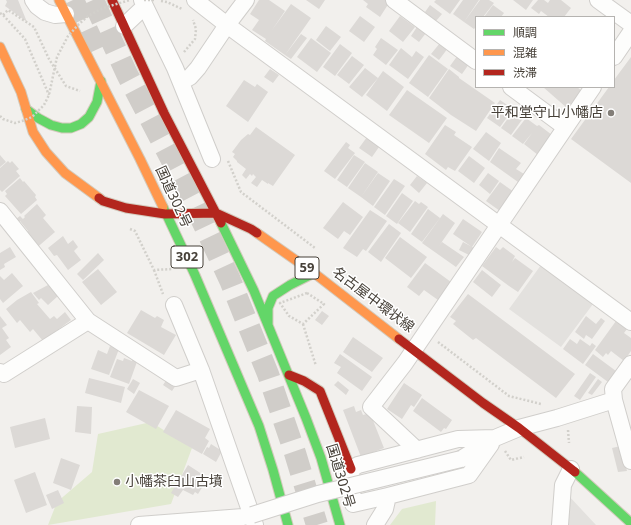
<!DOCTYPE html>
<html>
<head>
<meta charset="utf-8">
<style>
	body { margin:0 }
	#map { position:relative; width:631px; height:525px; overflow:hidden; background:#f2f0ed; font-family:"Noto Sans","Noto Sans JP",sans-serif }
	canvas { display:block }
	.legend { position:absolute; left:475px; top:16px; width:140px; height:72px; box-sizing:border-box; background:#fff; border:1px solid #b5b3b0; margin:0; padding:5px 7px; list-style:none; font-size:12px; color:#474139 }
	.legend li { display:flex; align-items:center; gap:8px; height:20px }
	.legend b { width:20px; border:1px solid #b5b3b0 }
</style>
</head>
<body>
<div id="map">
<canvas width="631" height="525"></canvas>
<ul class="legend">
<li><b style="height:5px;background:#63d668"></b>順調</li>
<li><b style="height:5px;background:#ff974d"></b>混雑</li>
<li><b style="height:5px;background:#b3261e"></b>渋滞</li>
</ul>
</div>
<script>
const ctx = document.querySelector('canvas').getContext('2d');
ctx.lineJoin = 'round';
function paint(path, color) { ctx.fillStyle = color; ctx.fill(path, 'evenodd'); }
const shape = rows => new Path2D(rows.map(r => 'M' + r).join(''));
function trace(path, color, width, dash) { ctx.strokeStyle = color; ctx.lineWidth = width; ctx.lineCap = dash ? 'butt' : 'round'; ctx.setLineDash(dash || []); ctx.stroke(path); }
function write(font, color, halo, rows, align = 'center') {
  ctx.font = font + ' "Noto Sans","Noto Sans JP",sans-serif'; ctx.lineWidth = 3; ctx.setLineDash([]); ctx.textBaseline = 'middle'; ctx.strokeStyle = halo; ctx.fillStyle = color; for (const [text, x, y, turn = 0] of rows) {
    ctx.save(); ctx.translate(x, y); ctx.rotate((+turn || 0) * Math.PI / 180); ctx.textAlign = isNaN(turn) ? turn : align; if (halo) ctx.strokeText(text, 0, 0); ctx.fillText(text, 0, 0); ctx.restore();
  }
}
const green = shape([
	[151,422,192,448,171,504,48,525,57,502,92,472,98,434],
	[436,501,435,525,390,525,402,509]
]);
const parking = shape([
	[541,265,593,304,561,347,509,309],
	[568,495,596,525,569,525]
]);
const building = shape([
	[6,0,18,0,27,22,5,6,7,2],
	[259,0,269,0,285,11,272,30,291,4,311,18,285,55,265,41,266,39,252,30,259,20,250,14],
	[306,0,325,0,319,9],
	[363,0,386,0,389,3,380,17,366,7,368,4],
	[436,0,460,0,450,14,434,2],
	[463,0,479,0,464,22,453,14],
	[480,0,489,0,494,3,483,17,476,17,476,27,474,29,464,22],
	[513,0,533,0,526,10],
	[538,0,544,0,548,3,550,0,561,0,571,8,564,17,549,17,541,11,539,14,531,8],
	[430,5,442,14,436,21,425,12],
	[493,5,504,13,501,17,484,17],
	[360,16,375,27,364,42,349,31],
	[400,16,415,27,403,42,389,31],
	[326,26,341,37,330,51,316,40],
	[417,27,426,33,419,42,411,36],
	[301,34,307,38,291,59,285,55],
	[311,38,331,53,317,72,297,57],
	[381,38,398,50,386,65,373,55,377,49,375,47],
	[440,43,448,48,439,60,431,54],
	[340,44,352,53,335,76,323,67],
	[401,48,412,57,416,51,424,57,408,79,389,65],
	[429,55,448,69,428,97,409,83],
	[458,55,469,64,462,74,450,66],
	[352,56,364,65,349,84,337,75],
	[631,57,631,183,571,139,609,87,614,87,614,80],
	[365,68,378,78,362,97,349,87],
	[270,69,279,75,273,83,264,77],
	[449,69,459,77,459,78,495,103,476,131,451,115,429,98],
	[383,71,404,87,387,111,366,95],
	[244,80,255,87,257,84,268,92,248,122,226,106],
	[543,87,577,87,582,91,567,108],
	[407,90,447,118,429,143,389,115],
	[500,100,513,109,500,127,487,118],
	[514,110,524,117,511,135,501,128],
	[526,118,537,126,539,125,552,135,538,155,524,144,532,133,523,144,512,136],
	[445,125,456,132,454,135,472,147,455,171,448,167,446,170,425,154],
	[256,127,295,155,273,186,268,183,268,184,262,180,257,187,251,183,256,177,253,174,252,176,250,174,246,179,242,175,246,169,237,162,237,161,233,157,235,154,232,152,241,140,248,134,250,135],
	[486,132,501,143,489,161,473,149],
	[367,137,379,147,372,157,359,148],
	[346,142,350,145,348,148,355,153,335,179,324,171],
	[499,148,521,163,516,169,524,174,518,182,490,162],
	[0,155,6,162,0,167],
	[354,155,365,162,347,187,337,180],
	[469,156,485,168,474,183,458,171],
	[8,161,10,163,12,161,19,169,16,171,20,176,2,192,0,190,0,168],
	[365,163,378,172,361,197,348,188],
	[378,173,390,181,373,206,361,197],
	[488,173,499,181,490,194,479,185],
	[417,176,427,183,419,193,410,185],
	[20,178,23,182,24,181,36,195,35,197,37,200,21,214,5,196,7,194,5,191],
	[394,179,405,186,385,215,374,207],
	[500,182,514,192,500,211,486,201],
	[402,193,413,201,397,224,386,216],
	[415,201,419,204,421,202,428,207,410,232,398,223],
	[343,202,363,217,350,235,344,231,338,239,323,228],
	[37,204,46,215,43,218,55,232,34,250,27,232,28,231,20,221,15,225,12,222,20,216,23,219,25,217,24,216],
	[428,209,440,218,422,242,411,234],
	[370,210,387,221,366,251,363,249,357,257,343,248],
	[443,214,455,223,439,246,442,242,464,257,456,267,422,243],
	[463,219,482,232,472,247,453,234],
	[389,224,401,233,381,262,368,252],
	[63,236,68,244,73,240,78,247,74,251,81,260,68,270,57,255,54,256,48,248],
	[400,237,427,257,411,278,385,258],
	[463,242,474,248,469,255,459,250],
	[10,247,16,257,4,264,5,267,0,270,0,253],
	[496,247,500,250,503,247,515,256,512,262,515,258,533,271,518,292,509,286,518,273,509,286,482,266],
	[98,253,104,260,83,280,77,274],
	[425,263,451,282,438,300,424,290,419,296,407,287],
	[98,269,117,292,101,305,82,282],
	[482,270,501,285,492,297,473,282],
	[12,273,23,286,3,303,0,299,0,276,4,280],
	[48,285,58,296,48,305,41,298,39,300,33,293],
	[31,292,39,303,37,304,50,319,54,316,57,319,65,312,71,320,43,341,33,329,30,332,20,320,17,323,6,309,17,300],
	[468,294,575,374,556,398,476,338,473,340,453,324,456,321,450,317],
	[141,310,155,318,157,316,164,320,161,327,176,335,164,355,127,333],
	[322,311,329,316,322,325,315,320],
	[0,316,7,325,2,328,9,338,6,340,11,347,0,355],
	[586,316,596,324,601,318,605,321,592,339,586,335,584,339,575,332],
	[616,321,627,329,624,333,631,338,631,351,624,361,611,351,608,355,606,353,603,357,595,350],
	[353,337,383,358,372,372,343,352],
	[570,339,577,344,580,339,590,346,592,343,596,346,583,364,563,349],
	[110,346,119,349,109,375,91,369,98,350,107,354],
	[340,354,372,377,362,391,337,373,341,367,334,363],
	[593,354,616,371,608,382,585,365],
	[124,358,132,361,133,358,138,359,129,384,110,377,117,359,123,361],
	[590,373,596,377,580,400,574,396],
	[169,376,178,382,172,391,163,385],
	[89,378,125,387,121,403,85,393],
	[133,379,140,383,134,394,127,389],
	[598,379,602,382,592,395,588,393],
	[338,381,349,390,346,395,334,385],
	[404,383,422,395,414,407,411,405,402,419,387,409],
	[139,390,169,406,156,429,126,412],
	[422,398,452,420,446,429,444,428,441,432,413,411],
	[77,406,92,407,91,434,75,432],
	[354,406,356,412,361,410,363,415,370,413,384,448,361,457,343,410],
	[176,410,210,429,205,438,209,441,202,454,163,432],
	[45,418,50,439,15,448,10,427],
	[211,444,222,451,216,462,203,454,207,447,209,448],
	[621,446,627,471,618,472,612,448],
	[61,458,80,465,71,490,53,483],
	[188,465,208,478,198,494,195,492,193,495,183,490,178,497,171,493],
	[35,472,47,505,26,513,14,480],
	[58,490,64,503,52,509,46,495]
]);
const highwayTunnel = shape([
	[73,0,99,56],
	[93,0,127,74,192,199,230,280,268,374,295,453,317,525]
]);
const path = shape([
	[161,1,167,2,182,9],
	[0,13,3,15,25,39,49,95],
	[3,15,8,10,34,27,49,59,66,86,80,91],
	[184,52,195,39,196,29,193,20],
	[228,161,241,192,315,248],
	[130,229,135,231,154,270,172,269],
	[154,270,163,294],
	[307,293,324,304,303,324,289,316,280,303,307,293],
	[403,315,414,323],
	[303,324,316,366],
	[438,342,509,396,541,404],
	[568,430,569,443],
	[505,451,511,460,524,457]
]);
const street = shape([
	[33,0,37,6,45,12,55,15,66,14],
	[142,0,175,68,212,159],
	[195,0,227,25,631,322],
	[394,0,476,61],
	[598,0,631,24],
	[124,26,144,7],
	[614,57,631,32],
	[181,82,190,77,198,68,227,25,246,0],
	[511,87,565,127],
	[0,211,88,321,176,378,201,370],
	[174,305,201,370,255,525],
	[0,372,4,374,88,321],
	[614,400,631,461],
	[417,450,371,407,405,363,593,87],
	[461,459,495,438,519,428,557,418,614,400,613,389,631,364],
	[388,496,353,504,351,469,358,465,458,439,495,438],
	[178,522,243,517,252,515],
	[139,525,178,522,179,525],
	[375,525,385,509,388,496,469,475,491,444],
	[560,525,563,485,571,469]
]);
const fast = shape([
	[26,109,38,118,51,125,62,128,71,128,81,124,89,117,97,102,101,81],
	[163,207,195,275,259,426,273,470,288,525],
	[221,223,254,291,306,418,321,458,340,525],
	[268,325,268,308,273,296,290,285,314,273],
	[575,472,631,523]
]);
const slow = shape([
	[59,0,140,159,163,207],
	[0,47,21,92,33,132,46,152,65,173,99,198],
	[257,233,314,273,399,339]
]);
const jam = shape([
	[112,0,164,113,221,223],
	[99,198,103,201,126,208,165,214,216,213,251,229,257,233],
	[399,339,483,403,519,428,575,472],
	[289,375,304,381,320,391,351,469]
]);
const pathBridge = shape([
	[144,0,156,0],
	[0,116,3,119,15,123,22,121,32,117,44,105,49,95,57,57,68,36,78,25,88,16,103,8,130,0]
]);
const streetBridge = shape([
	[252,515,318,494,461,459]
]);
const markers = [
	[611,113,4,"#837e78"],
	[117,482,4,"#837e78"]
];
const shields = [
	[187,257,32],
	[307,268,24]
];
const shieldNames = [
	["302",187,257],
	["59",307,268]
];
const poiNames = [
	["平和堂守山小幡店",603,113],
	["小幡茶臼山古墳",125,482,"left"]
];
const streetNames = [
	["国道302号",173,197,65],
	["名古屋中環状線",373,300,37],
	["国道302号",340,476,73]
];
paint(green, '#e1e9d0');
paint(parking, '#e3e1de');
paint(building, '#dcd9d6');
trace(highwayTunnel, '#d0cdc9', 22, [22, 11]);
trace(street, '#d0cecb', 18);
trace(fast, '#d3cabc', 11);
trace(slow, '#d3cabc', 11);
trace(jam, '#d3cabc', 11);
trace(path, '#d2d0cb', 2.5, [2, 2]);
trace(street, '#fdfdfc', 16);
trace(fast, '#63d668', 9);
trace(slow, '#ff974d', 9);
trace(jam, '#b3261e', 9);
trace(streetBridge, '#d0cecb', 18, []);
trace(pathBridge, '#d2d0cb', 2.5, [2, 2]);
trace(streetBridge, '#fdfdfc', 16);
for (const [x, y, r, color] of markers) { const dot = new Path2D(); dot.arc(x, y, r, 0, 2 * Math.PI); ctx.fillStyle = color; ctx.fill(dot); trace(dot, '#fff', 1.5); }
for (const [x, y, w] of shields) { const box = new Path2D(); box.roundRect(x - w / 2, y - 11, w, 22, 3); ctx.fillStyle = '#fff'; ctx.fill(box); trace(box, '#474139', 1); }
write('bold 13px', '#474139', null, shieldNames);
write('14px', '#474139', '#fff', poiNames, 'right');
write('14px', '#474139', '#fff', streetNames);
</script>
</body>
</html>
